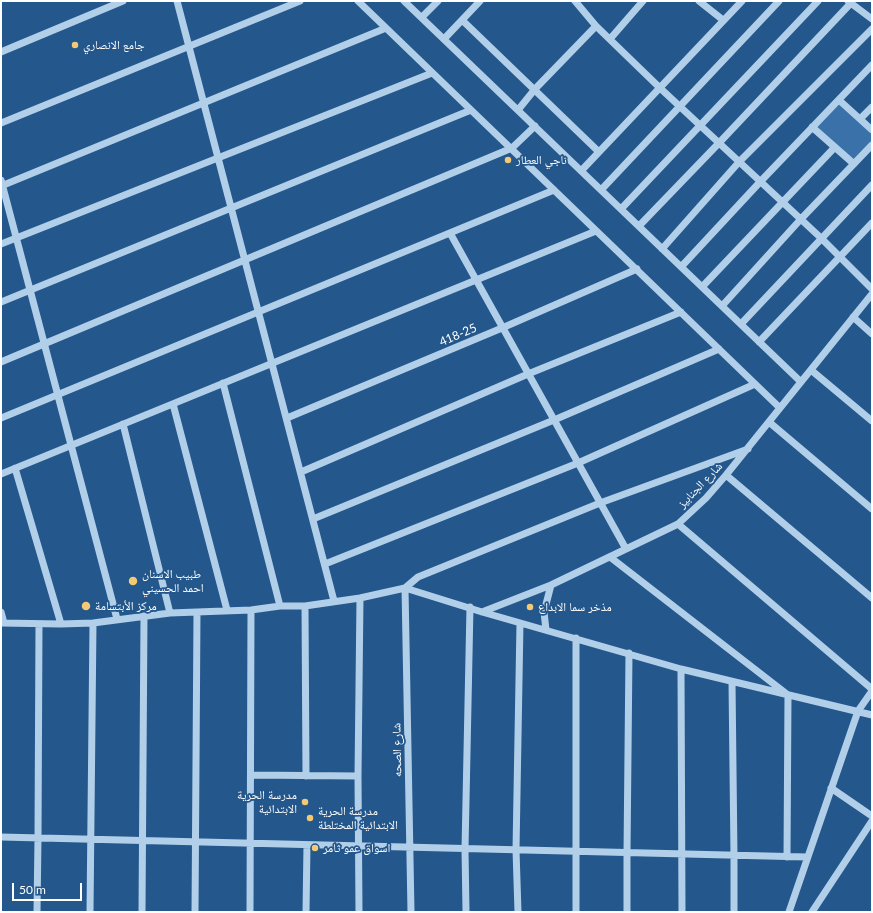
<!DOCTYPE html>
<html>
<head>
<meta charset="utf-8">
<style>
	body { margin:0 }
	#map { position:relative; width:873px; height:913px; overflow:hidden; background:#24578b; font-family:Lato,sans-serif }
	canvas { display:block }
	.frame { position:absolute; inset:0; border:2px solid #fff; pointer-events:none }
	.scale { position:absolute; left:12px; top:883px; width:70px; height:18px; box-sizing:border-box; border:2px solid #fff; border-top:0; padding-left:5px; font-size:12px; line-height:14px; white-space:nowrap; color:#fff; -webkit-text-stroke:3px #24578b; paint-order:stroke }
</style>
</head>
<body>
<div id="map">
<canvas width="873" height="913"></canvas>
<div class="frame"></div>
<div class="scale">50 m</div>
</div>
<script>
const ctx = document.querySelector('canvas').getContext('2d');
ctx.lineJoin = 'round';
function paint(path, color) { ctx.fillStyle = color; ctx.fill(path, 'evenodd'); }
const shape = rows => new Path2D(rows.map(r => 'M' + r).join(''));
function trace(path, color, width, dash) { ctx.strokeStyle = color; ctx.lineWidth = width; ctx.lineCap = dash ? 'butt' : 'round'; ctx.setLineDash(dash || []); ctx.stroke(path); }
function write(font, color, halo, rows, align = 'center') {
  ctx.font = font + ' Lato,"Noto Naskh Arabic",sans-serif'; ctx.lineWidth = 3.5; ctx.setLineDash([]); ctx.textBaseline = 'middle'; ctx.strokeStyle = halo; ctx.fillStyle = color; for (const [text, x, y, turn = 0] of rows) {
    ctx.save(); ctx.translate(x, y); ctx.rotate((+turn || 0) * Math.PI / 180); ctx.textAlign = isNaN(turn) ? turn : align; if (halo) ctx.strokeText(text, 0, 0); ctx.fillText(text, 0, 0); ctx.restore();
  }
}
const green = shape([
	[839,102,872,133,872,142,854,161,815,127]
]);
const minor = shape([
	[177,1,334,601],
	[358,1,780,408],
	[404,1,801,382],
	[575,1,596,26,660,88,821,238,872,289],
	[699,1,723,20],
	[848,1,872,19],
	[422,17,438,1],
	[462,20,599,152],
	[444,39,480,1],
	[610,39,643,1],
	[1,52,123,1],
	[839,100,872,130],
	[518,110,535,89,596,26],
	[860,119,872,107],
	[1,123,300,1],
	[812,127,854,164],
	[581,171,742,1],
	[1,180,117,619],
	[1,186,386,28],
	[601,190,779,1],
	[621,209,818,1],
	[639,226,719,143,851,3],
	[450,233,626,549],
	[1,244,432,73],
	[662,249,739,162,872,29],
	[681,267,760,182,872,65],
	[702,287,835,147],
	[1,302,471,110],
	[722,306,800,220,872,145],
	[853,317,872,334],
	[741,324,872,185],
	[759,342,872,223],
	[1,362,512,148,535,126],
	[811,370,872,421],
	[223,383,280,606],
	[173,404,227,610],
	[1,418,554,190],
	[287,418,502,328,637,269],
	[769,422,872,509],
	[123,424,170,613],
	[15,468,61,624],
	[301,472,528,374,681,312],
	[1,474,596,231],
	[726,475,872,598],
	[313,519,554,420,719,349],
	[678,524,872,689],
	[610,557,788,695,787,857],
	[325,564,578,463,755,384],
	[305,606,306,776],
	[1,612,4,623],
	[482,612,551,585,678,524,706,498,726,475,872,294],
	[1,623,61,624,93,623,170,613,251,610,280,606,305,606,360,598,405,588,482,612,681,669,872,715],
	[546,630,544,612,551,585],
	[681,669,682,912],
	[732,682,734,856,734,912],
	[251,775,358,776],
	[831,788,872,816],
	[1,837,807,857],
	[37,912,38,838,39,624],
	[90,912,93,623],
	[142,912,144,616],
	[195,912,197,612],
	[250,912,251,610],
	[306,912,307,845],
	[359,912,358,776,360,598],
	[411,912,405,588,418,577,600,503,748,449],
	[466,912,465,849,470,607],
	[518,912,516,850,520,623],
	[576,912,576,638],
	[627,912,627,853,629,653],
	[789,912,858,711,872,691],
	[812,912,872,821]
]);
const markers = [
	[75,45,4,"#f4c976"],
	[508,160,4,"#f4c976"],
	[133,581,5,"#f4c976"],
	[86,606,5,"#f4c976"],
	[530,607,4,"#f4c976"],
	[305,802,4,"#f4c976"],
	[310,818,4,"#f4c976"],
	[315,848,4,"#f4c976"]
];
const poiNames = [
	["جامع الانصاري",83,45],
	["ناجي العطار",516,160],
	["طبيب الاسنان",142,574],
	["احمد الحسيني",142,588],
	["مركز الأبتسامة",95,606],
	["مذخر سما الابداع",538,607],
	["مدرسة الحرية",297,795,"right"],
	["الابتدائية",297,809,"right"],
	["مدرسة الحرية",318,811],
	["الابتدائية المختلطة",318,825],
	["اسواق عمو ثامر",323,848]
];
const streetNames = [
	["418-25",458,335,-23],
	["شارع الجنابيز",700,485,-46],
	["شارع الصحه",397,750,-91]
];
paint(green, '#3971a8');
trace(minor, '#b2cfea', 7);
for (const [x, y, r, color] of markers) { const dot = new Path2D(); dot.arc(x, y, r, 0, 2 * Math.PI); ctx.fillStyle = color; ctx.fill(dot); trace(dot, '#24578b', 1.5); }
write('12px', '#fff', '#24578b', poiNames, 'left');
write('12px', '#fff', '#24578b', streetNames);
</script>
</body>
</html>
